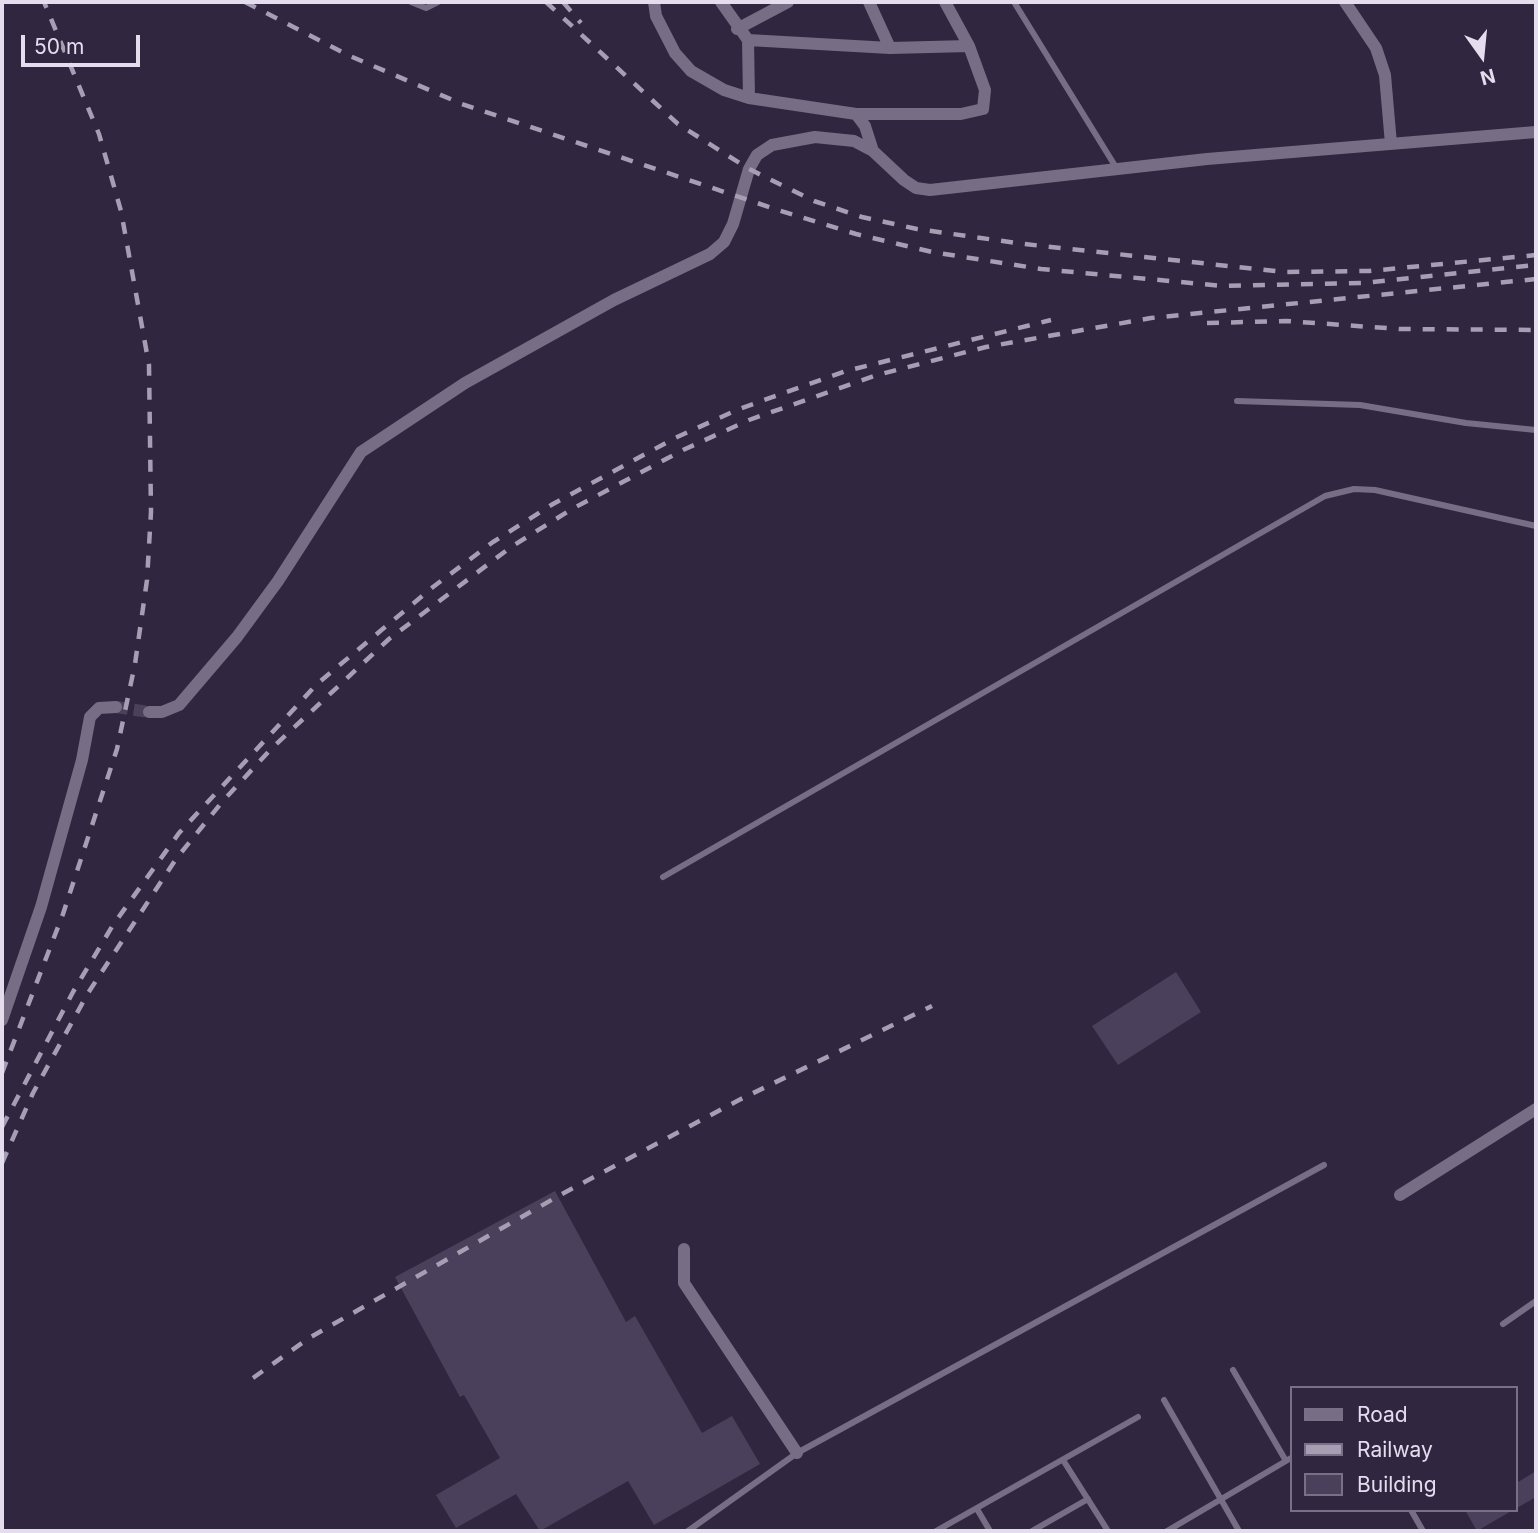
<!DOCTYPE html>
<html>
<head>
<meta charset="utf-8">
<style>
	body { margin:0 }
	#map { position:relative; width:1538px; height:1533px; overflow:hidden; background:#312640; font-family:Inter,sans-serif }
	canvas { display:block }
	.frame { position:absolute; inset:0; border:4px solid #e4ddee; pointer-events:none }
	.legend { position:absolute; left:1290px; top:1386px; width:228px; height:126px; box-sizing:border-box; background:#312640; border:2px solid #796f86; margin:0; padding:9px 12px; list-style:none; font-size:21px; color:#e4ddee }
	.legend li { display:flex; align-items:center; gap:14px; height:35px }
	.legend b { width:35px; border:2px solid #796f86 }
	.north { position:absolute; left:1447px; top:21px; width:70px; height:70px; -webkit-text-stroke:5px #312640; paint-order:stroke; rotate:165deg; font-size:19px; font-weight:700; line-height:28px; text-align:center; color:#e4ddee }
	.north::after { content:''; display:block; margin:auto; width:24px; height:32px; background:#e4ddee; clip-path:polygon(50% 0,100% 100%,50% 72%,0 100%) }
	.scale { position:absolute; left:21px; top:35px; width:119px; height:32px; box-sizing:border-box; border:4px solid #e4ddee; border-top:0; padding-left:9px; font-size:21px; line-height:24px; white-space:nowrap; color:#e4ddee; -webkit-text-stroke:5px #312640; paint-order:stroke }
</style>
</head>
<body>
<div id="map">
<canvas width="1538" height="1533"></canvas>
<div class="frame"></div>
<ul class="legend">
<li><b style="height:9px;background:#776e85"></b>Road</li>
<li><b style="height:9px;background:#a69eb2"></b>Railway</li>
<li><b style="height:19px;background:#4b405b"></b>Building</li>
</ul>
<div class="north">N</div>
<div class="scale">50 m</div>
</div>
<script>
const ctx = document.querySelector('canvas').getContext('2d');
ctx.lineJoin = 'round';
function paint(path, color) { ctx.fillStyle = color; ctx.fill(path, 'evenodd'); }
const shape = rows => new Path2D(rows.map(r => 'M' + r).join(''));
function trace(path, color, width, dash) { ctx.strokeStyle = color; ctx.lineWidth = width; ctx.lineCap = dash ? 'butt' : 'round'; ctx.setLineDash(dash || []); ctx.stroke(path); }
const building = shape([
	[1176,972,1201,1012,1118,1065,1092,1026],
	[555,1191,626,1322,635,1316,702,1433,732,1416,760,1464,654,1525,628,1481,540,1531,516,1494,456,1528,436,1495,500,1458,464,1395,460,1397,395,1277],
	[1536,1471,1536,1497,1515,1509,1515,1484],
	[1465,1510,1513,1510,1477,1531]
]);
const streetTunnel = shape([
	[116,707,149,712]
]);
const lane = shape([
	[411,2,426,8,438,2],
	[1014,2,1117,169],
	[1237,401,1360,405,1466,423,1536,430],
	[663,877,1325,496,1354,489,1375,490,1536,526],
	[1503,1324,1536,1301],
	[1233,1370,1286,1461],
	[1164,1400,1239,1531],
	[1063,1460,1108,1531],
	[977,1509,990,1531],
	[1411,1510,1423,1531],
	[688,1531,797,1453,1324,1165],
	[936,1531,1138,1417],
	[1032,1531,1088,1499],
	[1167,1531,1291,1458]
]);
const street = shape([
	[654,2,656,16,675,53,691,71,724,90,749,98,856,114,865,126,873,151],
	[721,2,748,40,890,48,969,46],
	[869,2,890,48],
	[1345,2,1376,48,1385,75,1391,144],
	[737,29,788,2],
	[748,40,749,98],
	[856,114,961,114,983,109,985,90,969,46,945,2],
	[149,712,162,712,179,705,237,637,278,581,361,452,465,383,614,300,710,254,724,242,733,224,749,169,757,155,772,145,815,137,854,141,873,151,904,180,916,188,930,190,1207,159,1536,132],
	[2,1020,41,907,82,760,90,717,99,708,116,707],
	[1400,1195,1536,1109],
	[684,1249,684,1283,797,1453]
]);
const rail = shape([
	[245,2,350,56,462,104,778,210,856,234,932,252,1041,269,1223,286,1363,283,1536,265],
	[546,2,678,124,749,169,814,201,862,217,917,229,1024,244,1284,272,1369,271,1536,255],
	[563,2,581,23],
	[1207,323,1286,321,1400,329,1536,330],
	[2,1073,63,914,117,749,135,664,147,580,151,512,149,365,121,211,99,134,44,2],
	[2,1127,73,992,113,925,179,833,317,684,433,587,493,542,553,504,675,438,739,409,846,371,1051,320],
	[2,1163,33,1093,88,993,176,859,222,802,272,748,389,639,511,547,572,509,683,450,749,420,877,375,986,347,1151,318,1536,279],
	[253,1378,309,1338,562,1194,739,1100,932,1006]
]);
paint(building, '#4b405b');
trace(streetTunnel, '#4c415a', 12, [12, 6]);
trace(lane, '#776e85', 6);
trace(street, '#776e85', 12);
trace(rail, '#a69eb2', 4.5, [12, 12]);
</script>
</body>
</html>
